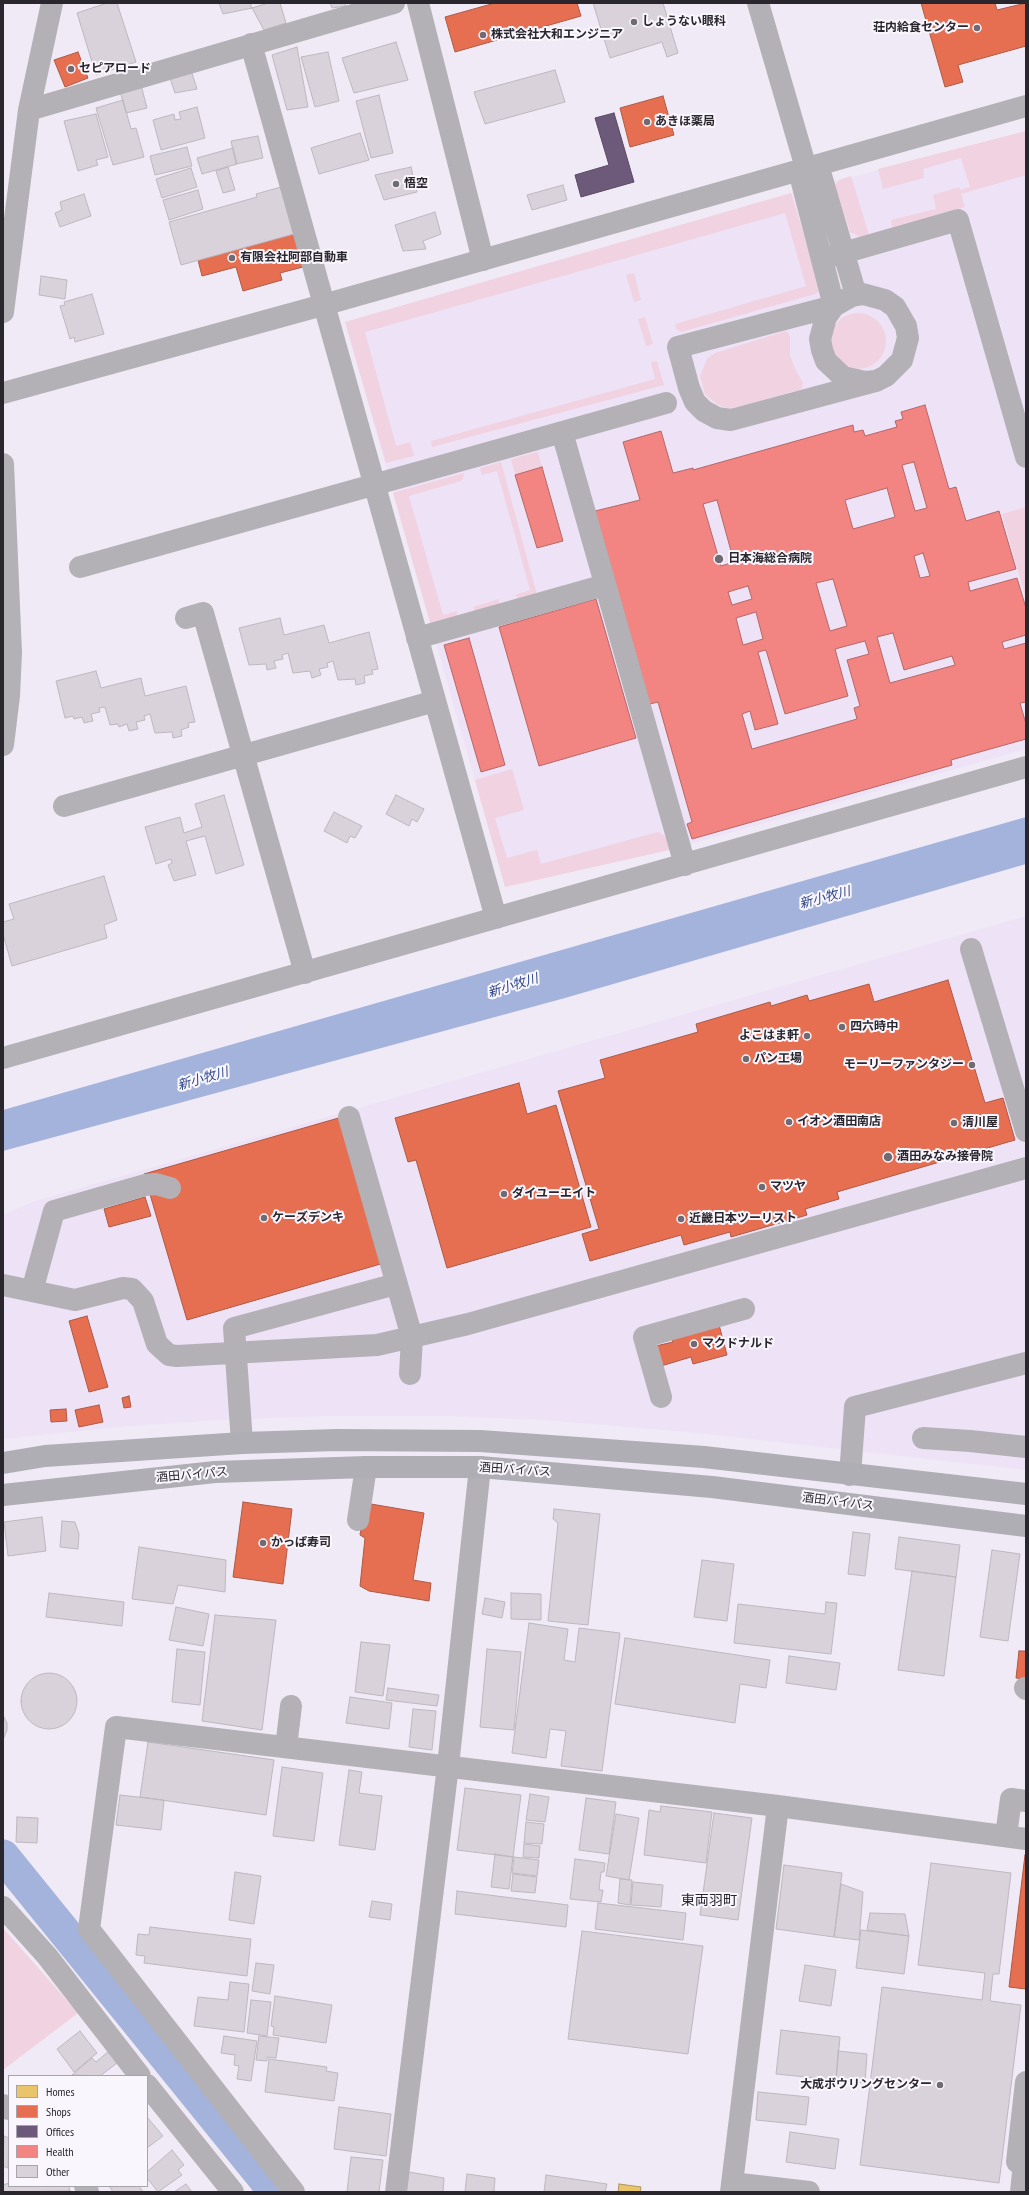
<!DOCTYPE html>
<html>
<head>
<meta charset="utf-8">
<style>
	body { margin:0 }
	#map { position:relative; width:1029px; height:2195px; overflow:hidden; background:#f0eaf6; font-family:"PT Sans Narrow",sans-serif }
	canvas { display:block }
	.frame { position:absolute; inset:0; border:4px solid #2a262d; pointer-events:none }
	.legend { position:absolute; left:8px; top:2075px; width:140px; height:112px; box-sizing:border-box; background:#faf6fe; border:1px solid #a7a3aa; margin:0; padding:5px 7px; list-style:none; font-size:12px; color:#2a262d }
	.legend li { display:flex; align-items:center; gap:8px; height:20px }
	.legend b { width:20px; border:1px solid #a7a3aa }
</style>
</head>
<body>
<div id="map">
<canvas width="1029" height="2195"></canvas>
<div class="frame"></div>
<ul class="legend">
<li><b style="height:11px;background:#e9c46a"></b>Homes</li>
<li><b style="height:11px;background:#e76f51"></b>Shops</li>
<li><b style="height:11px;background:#6d597a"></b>Offices</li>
<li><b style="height:11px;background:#f28482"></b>Health</li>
<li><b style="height:11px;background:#d9d2db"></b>Other</li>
</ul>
</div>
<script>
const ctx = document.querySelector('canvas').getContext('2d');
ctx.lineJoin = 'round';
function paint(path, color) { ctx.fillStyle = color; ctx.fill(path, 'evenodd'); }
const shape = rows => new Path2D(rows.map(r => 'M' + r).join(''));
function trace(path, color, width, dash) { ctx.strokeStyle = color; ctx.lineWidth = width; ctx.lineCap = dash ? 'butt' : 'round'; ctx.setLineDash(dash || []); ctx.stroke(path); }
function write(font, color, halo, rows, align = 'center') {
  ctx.font = font + ' "PT Sans Narrow","Noto Sans JP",sans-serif'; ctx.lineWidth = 4; ctx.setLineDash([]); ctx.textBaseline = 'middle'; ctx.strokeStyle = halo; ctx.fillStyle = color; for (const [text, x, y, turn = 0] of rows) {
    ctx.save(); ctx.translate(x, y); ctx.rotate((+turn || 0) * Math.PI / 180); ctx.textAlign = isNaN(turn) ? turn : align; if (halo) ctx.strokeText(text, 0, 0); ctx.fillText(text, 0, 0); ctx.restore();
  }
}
const built = shape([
	[1026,131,1026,749,669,850,505,887,345,322,791,193],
	[1026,916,1026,1470,688,1432,544,1420,449,1416,327,1416,222,1420,129,1426,3,1439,3,1215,35,1201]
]);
const green = shape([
	[1026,131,1026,175,961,194,965,207,892,227,891,220,936,209,933,195,959,187,960,190,970,187,961,158,923,169,924,178,883,189,878,169],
	[851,176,869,235,861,237,850,232,835,185,839,180],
	[791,193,821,290,815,294,681,332,676,329,675,324,806,286,785,213,365,332,396,446,410,442,414,456,386,463,345,322],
	[634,273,641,300,634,302,626,275],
	'830 341a28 28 0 1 1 56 0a28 28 0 1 1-56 0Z',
	[645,317,653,344,646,346,638,319],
	[786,331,790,336,790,355,795,369,803,383,802,389,737,407,727,408,718,405,705,394,700,376,707,359,715,353],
	[657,361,664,385,432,447,431,441,655,379,651,362],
	[538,452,542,467,515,475,511,459],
	[501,462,536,591,536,594,519,599,515,595,530,590,497,471,482,475,480,468],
	[464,473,463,479,461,481,409,496,443,615,457,611,457,617,431,626,393,493],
	[1026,507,1026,599,1002,514],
	[499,599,499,605,475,611,473,607],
	[512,769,524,810,495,818,507,858,537,850,541,864,658,832,669,839,669,850,505,887,475,780],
	[3,1928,78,2013,3,2070]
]);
const water = shape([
	[1026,817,1026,864,565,998,3,1151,3,1110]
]);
const homes = shape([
	[619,2184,641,2187,640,2192,618,2192,619,2184]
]);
const shops = shape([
	[495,3,577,3,581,16,455,52,445,17,495,3],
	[921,3,995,3,997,10,1026,3,1026,46,958,65,963,82,945,87,921,3],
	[78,52,88,78,65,87,54,60,78,52],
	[663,96,674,135,630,147,620,108,663,96],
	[294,234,303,267,280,273,282,280,243,291,236,267,202,276,198,260,294,234],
	[948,980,985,1103,1003,1098,1015,1140,837,1192,839,1199,805,1209,807,1215,731,1237,730,1232,684,1245,681,1235,590,1261,582,1234,599,1229,558,1091,605,1078,600,1060,698,1032,696,1024,770,1002,771,1006,807,995,809,1001,869,984,874,1002,948,980],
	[519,1083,527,1114,556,1105,591,1227,447,1268,416,1160,408,1162,395,1118,519,1083],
	[342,1117,384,1263,187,1320,144,1174,342,1117],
	[145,1197,151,1216,109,1227,104,1209,145,1197],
	[87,1316,108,1387,89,1392,69,1321,87,1316],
	[718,1321,727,1355,693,1364,691,1357,661,1366,656,1346,673,1342,671,1337,718,1321],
	[129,1396,131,1407,124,1408,122,1398,129,1396],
	[99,1405,103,1422,79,1427,75,1410,99,1405],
	[66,1409,67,1421,51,1422,50,1410,66,1409],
	[243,1502,292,1509,283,1584,233,1577,243,1502],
	[365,1503,424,1513,413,1580,431,1583,429,1601,369,1591,360,1586,365,1538,360,1535,365,1503],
	[1019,1651,1026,1651,1026,1679,1016,1678,1019,1651],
	[1025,1855,1026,1855,1026,1989,1009,1987,1025,1855]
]);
const offices = shape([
	[614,113,634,182,581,197,575,175,609,165,595,118,614,113]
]);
const health = shape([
	[925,405,949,489,956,487,966,521,999,511,1016,569,968,582,970,591,1017,578,1026,608,1026,635,1002,642,1004,649,1026,643,1026,702,1020,703,1026,724,1026,739,951,760,952,765,692,839,687,824,692,822,658,702,650,704,595,511,640,500,623,442,661,431,673,473,693,468,693,470,853,425,854,432,863,430,865,436,897,427,895,421,903,419,901,412,925,405],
	[914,462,927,508,915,511,902,465,914,462],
	[887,488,895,517,853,529,845,500,887,488],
	[717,500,734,562,721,566,703,504,717,500],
	[923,553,930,576,920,578,914,556,923,553],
	[833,579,847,626,830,631,816,583,833,579],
	[748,586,752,599,732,605,728,592,748,586],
	[756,612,763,639,743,645,736,618,756,612],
	[893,633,904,670,952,656,955,665,890,683,877,637,893,633],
	[865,641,869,654,847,660,860,706,854,708,857,719,752,749,742,714,750,711,755,730,778,724,758,652,766,650,785,714,848,696,835,649,865,641],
	[542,467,563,541,537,548,515,475,542,467],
	[596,599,636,738,539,766,499,627,596,599],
	[469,638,505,765,481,772,444,645,469,638]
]);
const river = shape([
	[3,1856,275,2192]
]);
const building = shape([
	[107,3,117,3,136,62,96,75,77,13,107,3],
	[219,3,250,3,252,8,223,14,219,3],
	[268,3,280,3,286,23,264,30,252,8,268,3],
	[330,3,345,3,346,6,332,8,330,3],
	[593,3,663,3,678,53,667,57,662,42,610,58,593,3],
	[396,42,408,80,354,93,342,58,396,42],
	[297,47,308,107,287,110,272,55,297,47],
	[328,52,339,101,315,107,301,57,328,52],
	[191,70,197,89,175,93,169,75,191,70],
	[555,70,565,102,485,124,474,92,555,70],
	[141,85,147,108,126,113,120,91,141,85],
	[379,95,393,153,371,158,356,101,379,95],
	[123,100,131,129,136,128,144,157,113,165,96,108,123,100],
	[197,107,205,138,161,150,153,120,174,114,175,120,181,119,179,112,197,107],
	[96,114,108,157,96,160,98,165,78,171,64,121,96,114],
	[360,133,369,160,319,174,311,148,360,133],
	[258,136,263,158,236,164,231,141,258,136],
	[187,147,192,166,155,175,150,156,187,147],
	[233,148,237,164,202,174,197,158,233,148],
	[228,167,235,190,223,193,216,171,228,167],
	[411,167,417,192,384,200,375,175,411,167],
	[191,168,197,187,162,198,156,179,191,168],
	[563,185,567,200,532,210,527,195,563,185],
	[281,187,294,234,181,265,169,222,257,197,256,194,281,187],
	[198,190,203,209,169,220,163,200,198,190],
	[84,194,91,216,60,227,55,213,62,210,60,202,84,194],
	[435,212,441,234,423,241,426,249,403,251,395,225,435,212],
	[41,276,67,280,65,299,39,295,41,276],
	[92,294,104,334,75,342,74,337,70,339,60,306,65,305,64,302,92,294],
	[280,618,284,635,324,625,329,643,369,632,378,669,372,670,373,674,364,676,365,683,356,685,355,679,338,680,333,661,327,663,328,667,319,669,321,675,312,678,310,671,293,673,288,653,282,655,283,659,274,661,276,668,267,670,266,664,249,665,239,628,280,618],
	[96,671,101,688,141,678,145,696,186,686,195,722,188,723,189,727,181,730,182,736,173,738,172,732,155,733,150,714,144,716,145,720,136,722,138,729,129,731,127,724,119,727,118,724,110,725,105,707,99,708,100,712,91,714,93,721,84,723,82,717,74,719,73,716,65,718,56,681,96,671],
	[224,795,244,865,216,874,205,836,186,841,196,875,174,881,168,865,172,863,171,859,156,864,145,827,180,817,184,833,202,827,195,804,224,795],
	[396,795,424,809,417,822,412,819,409,826,386,814,396,795],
	[334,812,362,826,355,838,350,836,347,843,324,831,334,812],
	[104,876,117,920,104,925,107,938,12,966,3,934,3,922,14,919,9,904,104,876],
	[554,1509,600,1514,588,1625,548,1621,558,1523,553,1519,554,1509],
	[42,1517,46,1551,8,1556,4,1522,42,1517],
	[62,1521,75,1522,79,1534,78,1549,60,1547,62,1521],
	[853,1532,870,1534,865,1576,848,1574,853,1532],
	[899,1537,960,1545,956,1577,895,1569,899,1537],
	[139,1547,226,1560,225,1592,178,1585,173,1604,132,1599,139,1547],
	[992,1550,1020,1554,1008,1641,980,1637,992,1550],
	[702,1560,734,1564,727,1621,694,1617,702,1560],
	[912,1571,956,1577,944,1676,898,1670,912,1571],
	[49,1593,124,1602,122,1626,46,1617,49,1593],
	[511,1593,541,1594,541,1620,511,1619,511,1593],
	[485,1598,505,1602,502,1618,482,1614,485,1598],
	[826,1602,837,1603,831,1654,734,1643,738,1604,825,1614,826,1602],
	[176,1607,209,1614,203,1646,169,1640,176,1607],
	[215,1615,276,1620,262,1730,202,1721,215,1615],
	[529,1623,568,1629,564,1660,575,1662,579,1628,620,1633,602,1771,561,1766,566,1731,550,1729,546,1758,512,1753,529,1623],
	[625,1638,770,1660,766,1688,740,1684,735,1723,615,1704,625,1638],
	[361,1642,390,1645,383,1696,355,1692,361,1642],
	[177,1649,205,1652,200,1705,172,1702,177,1649],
	[487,1649,521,1652,514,1730,480,1727,487,1649],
	[789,1656,840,1663,836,1690,786,1683,789,1656],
	'21 1701a28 28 0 1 1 56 0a28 28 0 1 1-56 0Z',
	[388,1688,439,1695,437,1706,386,1700,388,1688],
	[350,1697,392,1703,389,1729,346,1723,350,1697],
	[413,1709,436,1711,432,1750,409,1747,413,1709],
	[3,1715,7,1723,7,1730,3,1740,3,1715],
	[148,1742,274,1760,266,1815,140,1797,148,1742],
	[282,1767,323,1773,314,1841,273,1836,282,1767],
	[349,1770,362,1772,359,1793,382,1796,375,1850,339,1845,349,1770],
	[465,1788,521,1795,513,1857,457,1850,465,1788],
	[530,1794,549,1797,545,1822,526,1820,530,1794],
	[120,1795,164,1800,161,1830,116,1825,120,1795],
	[586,1798,616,1802,609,1854,579,1850,586,1798],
	[661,1806,712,1812,706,1863,644,1855,649,1810,660,1812,661,1806],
	[714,1813,752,1818,738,1920,700,1915,714,1813],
	[616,1814,639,1818,629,1880,606,1876,616,1814],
	[17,1817,38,1818,37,1843,16,1842,17,1817],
	[526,1822,544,1824,542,1844,524,1843,526,1822],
	[524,1844,540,1846,539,1858,523,1857,524,1844],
	[495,1854,513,1857,509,1889,491,1887,495,1854],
	[514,1857,539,1860,537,1876,512,1873,514,1857],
	[575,1859,605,1863,604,1872,601,1872,599,1890,603,1890,601,1902,570,1899,575,1859],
	[931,1863,1011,1873,999,1974,993,1974,990,2001,1021,2005,999,2183,860,2165,882,1987,982,2000,985,1973,918,1965,931,1863],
	[784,1865,842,1873,834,1937,776,1929,784,1865],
	[235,1872,261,1876,254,1924,229,1920,235,1872],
	[513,1874,537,1877,535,1893,511,1891,513,1874],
	[620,1879,632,1880,630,1905,618,1903,620,1879],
	[633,1882,663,1885,661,1907,631,1905,633,1882],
	[841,1884,863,1892,859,1940,834,1937,841,1884],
	[457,1891,568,1905,566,1927,455,1914,457,1891],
	[372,1901,392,1904,390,1920,369,1917,372,1901],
	[598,1903,686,1913,683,1940,595,1929,598,1903],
	[870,1913,905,1914,909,1936,867,1930,870,1913],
	[150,1927,251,1939,247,1976,144,1963,145,1956,136,1955,138,1934,149,1935,150,1927],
	[861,1930,909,1936,904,1974,856,1968,861,1930],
	[582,1931,703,1946,688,2054,568,2039,582,1931],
	[256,1963,274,1965,270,1994,252,1991,256,1963],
	[805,1965,836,1970,831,2006,799,2001,805,1965],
	[230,1982,249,1984,244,2032,194,2026,198,1997,228,2000,230,1982],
	[275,1996,332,2005,326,2043,273,2035,274,2027,271,2026,275,1996],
	[251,2000,271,2002,267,2036,247,2033,251,2000],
	[781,2030,840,2037,836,2080,776,2074,781,2030],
	[80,2031,97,2053,74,2072,57,2049,80,2031],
	[224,2036,257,2041,251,2081,237,2079,239,2066,234,2065,235,2055,221,2053,224,2036],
	[259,2036,279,2038,276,2058,267,2057,267,2061,256,2060,259,2036],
	[109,2051,117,2063,100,2076,72,2075,92,2058,96,2062,109,2051],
	[838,2051,867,2054,865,2083,836,2080,838,2051],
	[269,2059,327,2067,326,2071,338,2073,334,2101,265,2092,269,2059],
	[758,2092,809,2097,806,2125,756,2120,758,2092],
	[339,2107,391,2114,386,2156,334,2149,339,2107],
	[147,2117,163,2136,147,2148,147,2117],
	[790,2132,839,2139,835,2169,786,2162,790,2132],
	[4,2136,9,2138,8,2168,3,2166,4,2136],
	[172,2150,184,2165,178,2170,182,2175,158,2192,147,2178,147,2172,172,2150],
	[351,2157,383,2160,379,2192,347,2192,351,2157],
	[409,2172,444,2178,443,2192,406,2192,409,2172],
	[467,2174,495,2178,494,2192,465,2192,467,2174],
	[546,2175,607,2184,605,2192,544,2192,546,2175],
	[9,2183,9,2186,69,2186,70,2191,3,2192,3,2185,9,2183],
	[186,2184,192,2192,174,2192,186,2184],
	[109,2186,139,2186,143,2192,113,2192,109,2186]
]);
const minor = shape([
	[418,3,483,260],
	[758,3,806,168],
	[251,44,496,918],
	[29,110,394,3],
	[818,165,856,295],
	[799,171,834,306,678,347,689,388,695,402,704,411,717,418,731,420,876,381,886,376,902,360,908,338,906,326,895,307,885,300,863,294,852,296,834,306,826,317,820,339,822,350,826,361,843,377,865,382,876,381],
	[822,259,958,220,1026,457],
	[3,312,29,110,52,3],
	[3,393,323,305,1026,106],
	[562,432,685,865],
	[3,464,11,653,9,696,3,745],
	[80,567,666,403],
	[186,618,203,613,305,973],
	[417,638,605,585],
	[64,806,435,701],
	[971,949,1026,1131],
	[3,1058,1026,767],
	[349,1117,412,1337,410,1374],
	[3,1285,75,1300,123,1288,132,1289,143,1301,157,1344,169,1355,177,1356,377,1345,468,1324,1026,1168],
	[32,1291,54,1211,145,1185,156,1184,170,1188],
	[661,1397,644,1337,744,1309],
	[923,1438,970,1441,1026,1447],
	[242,1443,234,1328,396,1284],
	[850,1475,855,1407,1026,1363],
	[358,1520,366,1467],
	[1025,1688,1026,1689],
	[286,1747,291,1706],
	[1006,1836,1011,1799,1026,1801],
	[3,1907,47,1956,140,2076],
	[147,2085,233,2192],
	[3,2105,9,2109],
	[1024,2163,1017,2162,1026,2082],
	[732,2183,809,2192],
	[85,2186,88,2192],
	[294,2192,89,1929,116,1727,778,1806,1026,1839],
	[396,2192,448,1766,480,1467],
	[731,2192,778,1806],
	[1021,2192,1024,2163,1026,2164]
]);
const highway = shape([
	[3,1463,45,1456,242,1443,337,1440,480,1441,704,1457,1026,1494],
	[3,1495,215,1472,366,1467,480,1467,712,1487,1026,1526]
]);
const markers = [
	[634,22,4,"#6f6b73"],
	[977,28,4,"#6f6b73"],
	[483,35,4,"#6f6b73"],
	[71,69,4,"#6f6b73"],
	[647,122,4,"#6f6b73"],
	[396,184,4,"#6f6b73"],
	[232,258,4,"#6f6b73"],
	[719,559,5,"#6f6b73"],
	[842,1027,4,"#6f6b73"],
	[807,1036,4,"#6f6b73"],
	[746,1059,4,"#6f6b73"],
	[972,1065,4,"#6f6b73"],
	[789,1122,4,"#6f6b73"],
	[954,1123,4,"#6f6b73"],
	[888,1157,5,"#6f6b73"],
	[762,1187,4,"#6f6b73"],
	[504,1194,4,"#6f6b73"],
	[264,1218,4,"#6f6b73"],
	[681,1219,4,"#6f6b73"],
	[694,1344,4,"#6f6b73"],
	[263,1543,4,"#6f6b73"],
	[940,2085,4,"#6f6b73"]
];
const poiNames = [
	["しょうない眼科",642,22],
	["荘内給食センター",969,28,"right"],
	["株式会社大和エンジニア",491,35],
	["セピアロード",79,69],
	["あきほ薬局",655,122],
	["悟空",404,184],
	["有限会社阿部自動車",240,258],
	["日本海総合病院",728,559],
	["四六時中",850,1027],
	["よこはま軒",799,1036,"right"],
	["パン工場",754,1059],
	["モーリーファンタジー",964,1065,"right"],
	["イオン酒田南店",797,1122],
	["清川屋",962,1123],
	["酒田みなみ接骨院",897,1157],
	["マツヤ",770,1187],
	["ダイユーエイト",512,1194],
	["ケーズデンキ",272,1218],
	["近畿日本ツーリスト",689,1219],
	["マクドナルド",702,1344],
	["かっぱ寿司",271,1543],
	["大成ボウリングセンター",932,2085,"right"]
];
const streetNames = [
	["酒田バイパス",515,1470,4],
	["酒田バイパス",192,1475,-5],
	["酒田バイパス",838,1502,7]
];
const waterNames = [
	["新小牧川",825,898,-15],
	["新小牧川",513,986,-17],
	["新小牧川",203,1079,-16]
];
const quarterNames = [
	["東両羽町",709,1901]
];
paint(built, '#ede2f6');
paint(green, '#f1d2e1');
paint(water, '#a4b3dc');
paint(homes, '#e9c46a');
trace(homes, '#b09558', 1);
paint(shops, '#e76f51');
trace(shops, '#ae5946', 1);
paint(offices, '#6d597a');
trace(offices, '#594a63', 1);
paint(health, '#f28482');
trace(health, '#b66868', 1);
trace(river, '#a4b3dc', 33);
paint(building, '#d9d2db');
trace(building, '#bdb7bf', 1);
trace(minor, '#b3b1b6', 22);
trace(highway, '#b0aeb5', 22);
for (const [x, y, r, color] of markers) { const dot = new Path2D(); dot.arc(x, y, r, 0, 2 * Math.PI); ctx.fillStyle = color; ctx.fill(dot); trace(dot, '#faf6fe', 1.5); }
write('bold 12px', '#2a262d', '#faf6fe', poiNames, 'left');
write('12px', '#2a262d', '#faf6fe', streetNames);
write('italic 13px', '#2b4688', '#faf6fe', waterNames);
write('14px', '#2a262d', '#faf6fe', quarterNames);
</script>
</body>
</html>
